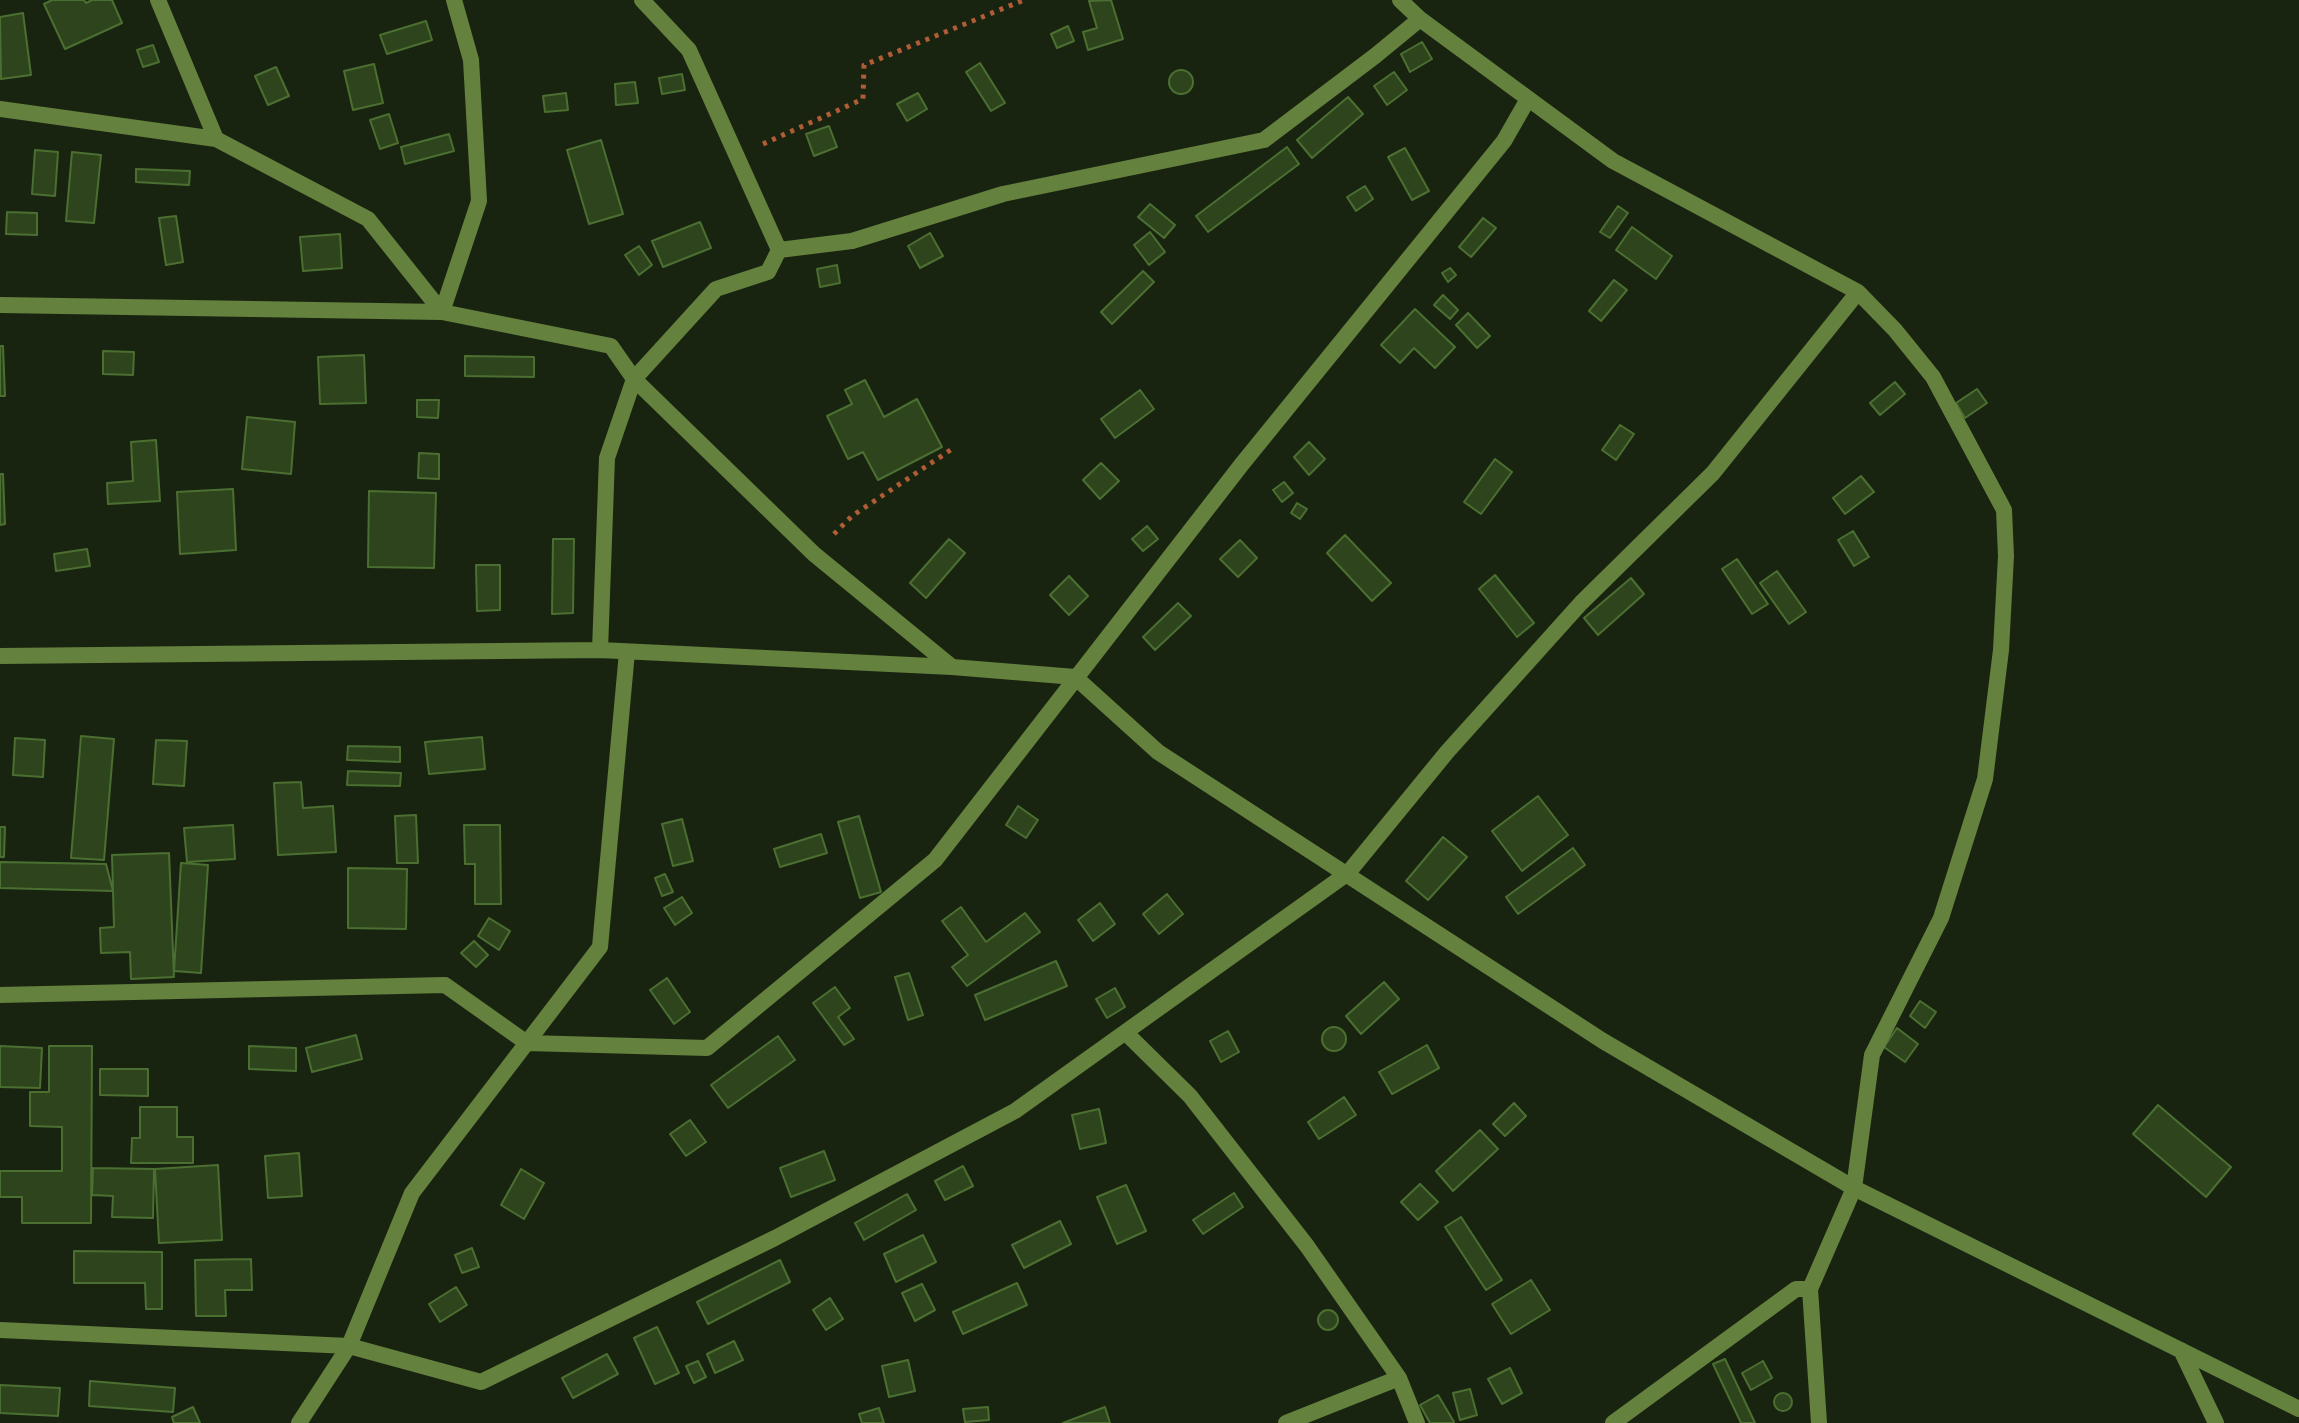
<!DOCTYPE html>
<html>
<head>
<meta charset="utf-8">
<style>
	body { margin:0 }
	canvas { display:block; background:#192410 }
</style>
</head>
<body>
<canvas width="2299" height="1423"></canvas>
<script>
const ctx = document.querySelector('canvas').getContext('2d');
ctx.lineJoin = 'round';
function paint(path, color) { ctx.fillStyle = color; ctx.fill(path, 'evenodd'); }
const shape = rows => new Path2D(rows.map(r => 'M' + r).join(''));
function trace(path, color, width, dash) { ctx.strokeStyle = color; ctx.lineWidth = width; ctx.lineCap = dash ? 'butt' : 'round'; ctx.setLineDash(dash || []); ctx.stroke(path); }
const building = shape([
	[52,0,84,0,86,3,92,0,112,0,122,23,65,49,44,4,52,0],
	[1111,0,1123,39,1088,50,1083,32,1097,28,1089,1,1111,0],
	[23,13,31,75,1,79,0,17,23,13],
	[426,21,432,40,387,54,380,35,426,21],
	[1068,26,1074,41,1057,48,1051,34,1068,26],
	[1422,42,1432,59,1410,72,1401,54,1422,42],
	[153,45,159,62,143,67,137,50,153,45],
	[980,63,1005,103,991,111,966,72,980,63],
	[374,64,383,103,353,110,344,71,374,64],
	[276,67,289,96,268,105,255,76,276,67],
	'1169 82a12 12 0 1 1 24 0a12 12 0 1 1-24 0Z',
	[1394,72,1407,90,1387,105,1374,86,1394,72],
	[682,74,685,90,662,94,659,78,682,74],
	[635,82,638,103,616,105,615,84,635,82],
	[566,93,568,110,545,112,543,96,566,93],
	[918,93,927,109,907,121,897,104,918,93],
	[1348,97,1363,114,1312,158,1297,140,1348,97],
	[389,114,398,143,380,149,370,120,389,114],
	[829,126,837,147,814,156,806,134,829,126],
	[449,134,454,151,405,164,401,147,449,134],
	[601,140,623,214,589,224,567,150,601,140],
	[1287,147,1299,164,1208,232,1196,216,1287,147],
	[1405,148,1429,191,1412,200,1388,157,1405,148],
	[35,150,58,152,55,196,32,194,35,150],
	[72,152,101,155,94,223,66,221,72,152],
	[136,169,190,171,189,185,136,182,136,169],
	[1365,186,1373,199,1356,211,1347,197,1365,186],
	[1150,204,1175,225,1164,238,1138,217,1150,204],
	[1618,206,1628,213,1610,238,1600,232,1618,206],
	[7,212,37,213,37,235,6,234,7,212],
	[176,216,183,262,166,265,159,218,176,216],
	[1483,218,1496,228,1471,257,1459,247,1483,218],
	[700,222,711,248,663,267,652,241,700,222],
	[1632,227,1672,256,1656,279,1616,250,1632,227],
	[1150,232,1165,252,1149,265,1134,245,1150,232],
	[930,233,943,256,920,268,908,246,930,233],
	[340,234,342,268,303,271,300,237,340,234],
	[639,246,652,265,639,275,625,255,639,246],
	[837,265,840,283,820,287,817,269,837,265],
	[1450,268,1456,275,1448,282,1442,273,1450,268],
	[1143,271,1154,282,1112,324,1101,312,1143,271],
	[1614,280,1627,290,1601,321,1589,311,1614,280],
	[1443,295,1458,310,1450,319,1434,305,1443,295],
	[1415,309,1455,347,1435,368,1414,348,1400,363,1381,345,1415,309],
	[1468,313,1490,336,1477,348,1456,325,1468,313],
	[0,346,3,346,5,396,0,396,0,346],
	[103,351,134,352,133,375,103,374,103,351],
	[364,355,366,403,320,404,318,357,364,355],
	[465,356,534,357,534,377,465,376,465,356],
	[865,380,884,417,917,399,942,447,878,480,863,452,848,459,827,416,852,404,845,390,865,380],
	[1895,382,1905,394,1880,415,1870,403,1895,382],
	[1977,389,1987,403,1965,418,1956,403,1977,389],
	[1140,390,1154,409,1115,438,1101,419,1140,390],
	[417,400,439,400,438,418,417,417,417,400],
	[247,417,295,422,291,474,242,469,247,417],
	[1620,425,1634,434,1616,460,1602,450,1620,425],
	[156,440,160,501,108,504,107,483,133,481,131,442,156,440],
	[1309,442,1325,459,1309,475,1294,457,1309,442],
	[419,453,439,454,439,479,418,478,419,453],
	[1495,459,1512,472,1481,514,1464,502,1495,459],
	[1101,463,1119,481,1100,499,1083,480,1101,463],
	[0,474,3,474,5,524,0,525,0,474],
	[1861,476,1874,492,1845,514,1833,498,1861,476],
	[1284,482,1293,493,1282,502,1273,490,1284,482],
	[233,489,236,550,180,554,177,492,233,489],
	[369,491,436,493,434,568,368,567,369,491],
	[1297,503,1307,509,1300,519,1291,513,1297,503],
	[1147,526,1158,539,1143,551,1132,539,1147,526],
	[1853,531,1869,557,1854,566,1838,540,1853,531],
	[1345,535,1391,583,1372,601,1327,553,1345,535],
	[553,539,574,539,573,613,552,614,553,539],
	[949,539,965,553,926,598,910,583,949,539],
	[1240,540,1257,558,1238,577,1220,559,1240,540],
	[87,549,90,566,56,571,54,554,87,549],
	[1737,559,1768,604,1752,614,1722,569,1737,559],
	[476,565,500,565,500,610,477,611,476,565],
	[1777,571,1806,612,1789,624,1760,583,1777,571],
	[1495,575,1534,623,1517,637,1479,589,1495,575],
	[1069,576,1088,596,1069,615,1050,595,1069,576],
	[1631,578,1644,594,1598,635,1584,618,1631,578],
	[1178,603,1191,616,1155,650,1143,637,1178,603],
	[81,736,114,739,104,860,71,858,81,736],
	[482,737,485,769,429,774,425,742,482,737],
	[15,738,45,740,43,777,13,775,15,738],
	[156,740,187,741,184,786,153,784,156,740],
	[348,746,400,747,400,762,347,760,348,746],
	[348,771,401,773,400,786,347,785,348,771],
	[301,782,303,808,333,806,336,852,278,855,274,783,301,782],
	[1538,796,1568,835,1522,871,1492,831,1538,796],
	[1018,806,1038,820,1026,838,1006,825,1018,806],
	[416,815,418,863,397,863,395,816,416,815],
	[859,816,881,892,860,898,838,822,859,816],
	[682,819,693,861,673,866,662,824,682,819],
	[233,825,235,859,187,862,184,828,233,825],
	[464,825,500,825,501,904,475,904,475,864,465,864,464,825],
	[0,827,5,827,4,857,0,857,0,827],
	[821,834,827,853,780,867,774,849,821,834],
	[1443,837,1467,857,1428,900,1406,881,1443,837],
	[1573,848,1585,865,1518,914,1506,897,1573,848],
	[169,853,174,977,131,979,130,952,101,953,100,928,114,927,112,855,169,853],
	[0,862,106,864,113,891,0,888,0,862],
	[181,863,208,865,201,973,174,971,181,863],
	[348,868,407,869,406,929,348,928,348,868],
	[665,874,673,892,662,896,655,878,665,874],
	[1167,894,1183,914,1159,934,1143,914,1167,894],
	[682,897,692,913,675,925,664,908,682,897],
	[1100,903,1115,924,1093,941,1078,920,1100,903],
	[961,907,986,942,1025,913,1040,932,967,986,952,967,968,955,942,921,961,907],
	[489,918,510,931,499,950,478,936,489,918],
	[474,941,488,955,476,967,461,953,474,941],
	[1056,961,1067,986,985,1020,975,995,1056,961],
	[909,973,923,1015,908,1020,895,977,909,973],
	[667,978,690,1012,674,1024,650,990,667,978],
	[1384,982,1399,999,1361,1034,1346,1016,1384,982],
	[835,987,850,1008,838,1017,854,1039,844,1045,813,1003,835,987],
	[1115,988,1125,1007,1107,1018,1096,999,1115,988],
	[1920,1001,1936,1012,1925,1028,1910,1016,1920,1001],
	'1322 1039a12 12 0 1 1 24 0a12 12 0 1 1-24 0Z',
	[1897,1028,1918,1044,1905,1062,1884,1047,1897,1028],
	[1228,1031,1239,1052,1221,1062,1210,1041,1228,1031],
	[356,1035,362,1059,312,1072,306,1048,356,1035],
	[778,1036,795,1060,728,1108,711,1085,778,1036],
	[1427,1045,1439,1068,1392,1094,1379,1072,1427,1045],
	[0,1046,42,1048,40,1088,0,1087,0,1046],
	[49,1046,92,1046,91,1223,22,1223,22,1197,0,1197,0,1171,62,1171,62,1127,30,1126,30,1092,49,1092,49,1046],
	[249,1046,296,1048,296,1071,249,1069,249,1046],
	[100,1069,148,1069,148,1096,100,1095,100,1069],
	[1344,1097,1356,1115,1319,1139,1308,1122,1344,1097],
	[1514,1103,1526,1116,1505,1136,1493,1124,1514,1103],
	[2158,1105,2231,1167,2206,1197,2133,1134,2158,1105],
	[140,1107,177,1107,177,1137,193,1137,193,1163,131,1163,132,1138,140,1138,140,1107],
	[1099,1109,1106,1143,1080,1149,1072,1115,1099,1109],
	[690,1120,706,1142,686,1156,670,1134,690,1120],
	[1480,1130,1498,1149,1453,1191,1436,1171,1480,1130],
	[824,1151,835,1180,791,1197,780,1168,824,1151],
	[299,1153,302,1196,268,1198,265,1156,299,1153],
	[218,1165,222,1240,159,1243,155,1169,218,1165],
	[963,1166,973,1186,945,1200,935,1181,963,1166],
	[93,1168,154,1169,153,1218,112,1217,113,1196,92,1195,93,1168],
	[521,1169,544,1183,524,1219,501,1205,521,1169],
	[1420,1184,1438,1202,1418,1220,1401,1202,1420,1184],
	[1126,1185,1146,1231,1117,1244,1097,1197,1126,1185],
	[1234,1193,1243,1207,1203,1234,1193,1220,1234,1193],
	[907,1194,916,1210,864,1240,855,1223,907,1194],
	[1461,1217,1502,1280,1486,1290,1445,1227,1461,1217],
	[1060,1221,1071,1244,1024,1268,1012,1245,1060,1221],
	[923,1235,936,1262,896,1282,884,1254,923,1235],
	[472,1248,479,1267,462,1273,455,1255,472,1248],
	[74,1251,162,1252,162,1309,146,1309,145,1283,74,1283,74,1251],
	[251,1259,252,1290,225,1290,226,1316,196,1316,195,1260,251,1259],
	[780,1260,790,1282,708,1324,697,1302,780,1260],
	[1531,1280,1550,1310,1511,1334,1492,1304,1531,1280],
	[1017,1283,1027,1305,963,1334,953,1312,1017,1283],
	[922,1284,935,1310,915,1321,902,1293,922,1284],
	[456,1287,467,1305,440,1322,429,1304,456,1287],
	[830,1298,843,1319,826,1330,813,1310,830,1298],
	'1318 1320a10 10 0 1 1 20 0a10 10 0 1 1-20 0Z',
	[657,1327,679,1373,655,1384,634,1338,657,1327],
	[734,1341,743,1360,715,1373,707,1354,734,1341],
	[607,1354,618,1374,573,1398,562,1378,607,1354],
	[1725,1359,1755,1423,1741,1423,1713,1364,1725,1359],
	[908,1360,915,1391,889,1397,882,1366,908,1360],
	[698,1361,706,1377,694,1383,686,1366,698,1361],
	[1763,1361,1772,1378,1751,1390,1742,1373,1763,1361],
	[1510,1368,1522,1393,1502,1404,1488,1379,1510,1368],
	[90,1381,175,1388,173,1412,89,1406,90,1381],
	[0,1385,60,1388,58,1416,0,1413,0,1385],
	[1470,1389,1477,1415,1460,1420,1453,1393,1470,1389],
	'1774 1402a9 9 0 1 1 18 0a9 9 0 1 1-18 0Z',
	[1438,1395,1454,1422,1453,1423,1430,1423,1420,1405,1438,1395],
	[193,1407,200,1423,174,1423,172,1417,193,1407],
	[988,1407,989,1420,965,1422,963,1409,988,1407],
	[1105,1407,1110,1423,1063,1423,1105,1407],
	[879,1408,884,1423,862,1423,859,1414,879,1408]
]);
const path = shape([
	[763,144,863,99,864,65,1024,0],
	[834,534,852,516,955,447]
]);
const street = shape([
	[158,0,216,139],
	[0,109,216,139,368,219,442,312],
	[779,250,852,241,1003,194,1264,140,1375,56,1420,19],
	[0,305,442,312,611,346,634,379,814,554,952,667],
	[442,312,479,201,471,60,454,0],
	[600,650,607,458,634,379,716,289,768,272,779,250,689,50,642,0],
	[0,656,600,650,952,667,1075,677,1158,752,1603,1041,1854,1188,2299,1409],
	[0,995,445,985,527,1043,707,1048,935,860,1242,464,1504,141,1528,99],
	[1127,1034,1190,1096,1307,1246,1399,1378,1417,1423],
	[0,1330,349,1346,481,1382,775,1238,1015,1111,1348,873,1447,752,1581,603,1713,473,1858,292,1613,161,1420,19,1400,0],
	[2181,1350,2216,1423],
	[299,1423,349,1346,412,1193,600,947,627,652],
	[1286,1423,1399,1378],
	[1613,1423,1796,1289,1810,1289],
	[1819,1423,1810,1289,1854,1188,1872,1055,1941,918,1985,779,2001,650,2006,556,2004,510,1933,377,1895,330,1858,292]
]);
paint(building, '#2e441d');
trace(building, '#4b6f31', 2);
trace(path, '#b05c36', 5, [4, 6]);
trace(street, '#65813e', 16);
</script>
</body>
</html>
